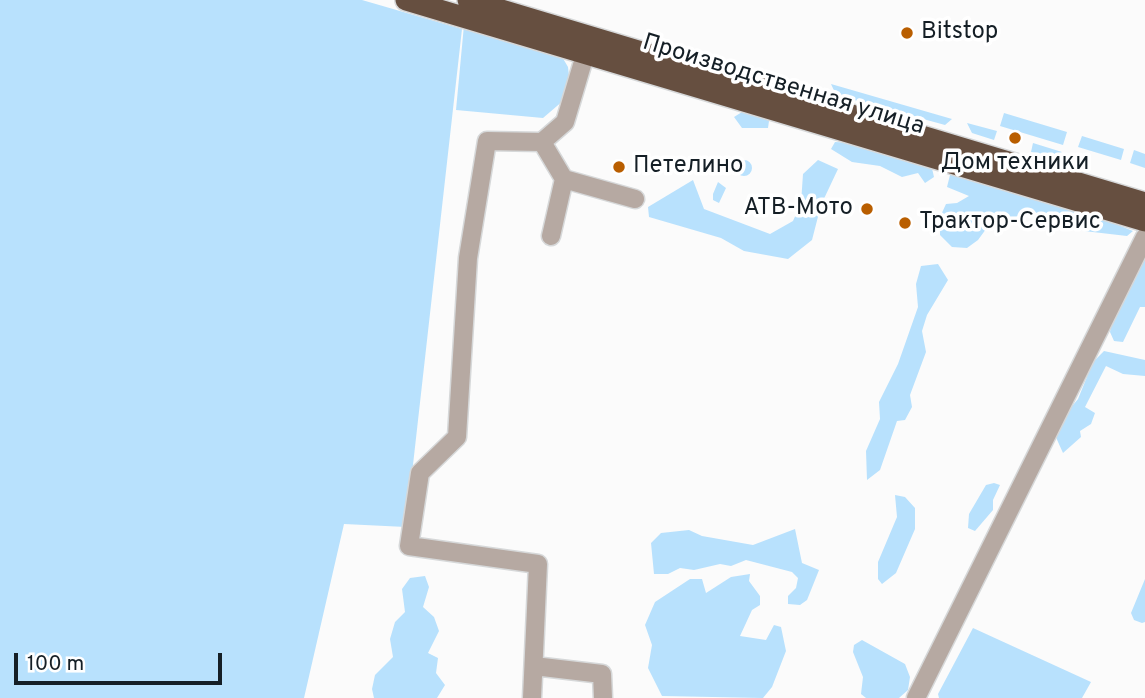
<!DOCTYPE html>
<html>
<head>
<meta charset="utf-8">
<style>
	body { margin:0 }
	#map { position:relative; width:1145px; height:698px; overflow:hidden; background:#fbfbfb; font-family:Overpass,sans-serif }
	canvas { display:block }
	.scale { position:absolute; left:14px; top:653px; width:208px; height:32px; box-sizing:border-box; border:4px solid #151f26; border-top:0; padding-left:9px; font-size:21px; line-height:24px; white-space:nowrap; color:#151f26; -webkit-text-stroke:5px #fff; paint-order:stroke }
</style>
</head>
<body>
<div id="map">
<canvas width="1145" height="698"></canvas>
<div class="scale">100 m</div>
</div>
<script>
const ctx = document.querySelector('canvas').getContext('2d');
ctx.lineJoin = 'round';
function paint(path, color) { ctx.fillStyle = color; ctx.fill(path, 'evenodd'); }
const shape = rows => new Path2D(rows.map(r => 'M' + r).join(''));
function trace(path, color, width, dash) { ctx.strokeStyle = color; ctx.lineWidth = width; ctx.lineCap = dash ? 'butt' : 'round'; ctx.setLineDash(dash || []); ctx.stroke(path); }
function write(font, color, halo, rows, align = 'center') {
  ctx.font = font + ' Overpass,sans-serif'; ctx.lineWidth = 7; ctx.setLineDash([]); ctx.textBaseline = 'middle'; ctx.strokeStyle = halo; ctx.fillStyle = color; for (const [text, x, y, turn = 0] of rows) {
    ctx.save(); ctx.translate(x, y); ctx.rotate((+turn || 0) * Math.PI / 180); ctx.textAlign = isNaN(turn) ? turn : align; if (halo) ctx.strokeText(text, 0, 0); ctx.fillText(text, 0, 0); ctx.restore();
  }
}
const green = shape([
	[0,0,362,0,462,29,406,527,344,524,304,698,0,698],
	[464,25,561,55,568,67,570,84,564,100,543,118,456,110],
	[831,84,952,119,945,125,836,95],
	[742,112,755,113,769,121,768,128,742,128,734,117],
	[1004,113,1067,132,1063,145,1000,126],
	[967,123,997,131,994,140,972,133],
	[1082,136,1124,149,1121,160,1078,147],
	[835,142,857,143,931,164,934,177,925,183,918,173,902,177,880,166,852,162,831,149],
	[1033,143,1062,152,1054,156,1031,152],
	[1134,150,1145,154,1145,168,1130,163],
	[818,160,838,169,821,205,812,240,788,259,744,251,721,238,649,217,648,207,693,180,704,209,770,234,793,221,801,203,803,174],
	'736 168a8 8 0 1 1 16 0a8 8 0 1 1-16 0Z',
	[951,171,997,180,1008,192,1026,189,1032,199,1047,196,1133,231,1127,236,1084,231,1065,224,1041,223,1026,214,989,225,978,240,967,248,952,247,940,235,940,217,946,204,957,203,969,196,947,187],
	[718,182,726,188,719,203,713,200,713,194],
	[1145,255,1145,307,1140,307,1123,342,1114,341,1110,332,1112,320],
	[938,264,948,280,927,315,922,331,926,352,910,395,912,407,905,420,897,421,880,470,867,480,866,451,880,419,879,402,898,364,918,307,916,284,921,266],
	[1104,351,1145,360,1145,376,1123,374,1106,366,1085,407,1095,413,1091,424,1080,431,1081,437,1063,453,1054,433,1057,424,1078,399,1093,362],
	[994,483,1000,485,993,500,993,510,975,531,968,528,969,514,986,485],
	[895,495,905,497,915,508,915,529,896,573,882,584,878,579,878,562,897,517],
	[795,529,802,563,819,570,807,600,800,605,788,604,788,596,796,588,798,578,792,572,746,560,731,566,720,564,694,570,680,568,668,574,654,574,651,543,661,533,689,530,702,536,753,545],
	[750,574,749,581,760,596,760,605,752,610,740,636,766,640,774,625,781,627,786,651,772,687,763,698,662,696,648,668,652,645,645,625,655,602,690,579,702,579,706,593,731,577],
	[425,576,429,587,423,607,434,617,439,631,428,653,438,658,436,673,445,685,437,698,374,698,372,689,375,675,393,657,390,639,395,622,405,612,402,589,410,578],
	[1145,579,1145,622,1142,623,1134,620,1131,613],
	[973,628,1091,682,1082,698,939,698,938,694],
	[862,640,905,664,910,677,908,690,899,698,866,698,861,694,863,677,853,652,854,645]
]);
const street = shape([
	[542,142,564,179,635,199],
	[551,236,564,179],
	[534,666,602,674,603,698],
	[532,698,538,564,409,546,420,473,457,437,468,258,487,141,542,142,565,122,585,55],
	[916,698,1145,237]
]);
const highway = shape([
	[406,0,1145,221],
	[468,0,1145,203]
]);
const markers = [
	[907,33,7,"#b95e00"],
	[1015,138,7,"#b95e00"],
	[619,167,7,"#b95e00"],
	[867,209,7,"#b95e00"],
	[905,223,7,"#b95e00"]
];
const poiNames = [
	["Bitstop",921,33],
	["Дом техники",1015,164,"center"],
	["Петелино",633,167],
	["АТВ-Мото",853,209,"right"],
	["Трактор-Сервис",919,223]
];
const streetNames = [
	["Производственная улица",783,86,17]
];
paint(green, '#b8e1fd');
trace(street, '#d6d8d9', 21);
trace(highway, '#d6d8d9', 24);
trace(street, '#b6a9a2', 18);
trace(highway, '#664f40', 21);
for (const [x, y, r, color] of markers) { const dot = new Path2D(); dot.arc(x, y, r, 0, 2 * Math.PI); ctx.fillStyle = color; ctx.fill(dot); trace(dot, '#fff', 2.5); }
write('24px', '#151f26', '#fff', poiNames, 'left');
write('24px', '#151f26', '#fff', streetNames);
</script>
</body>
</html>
